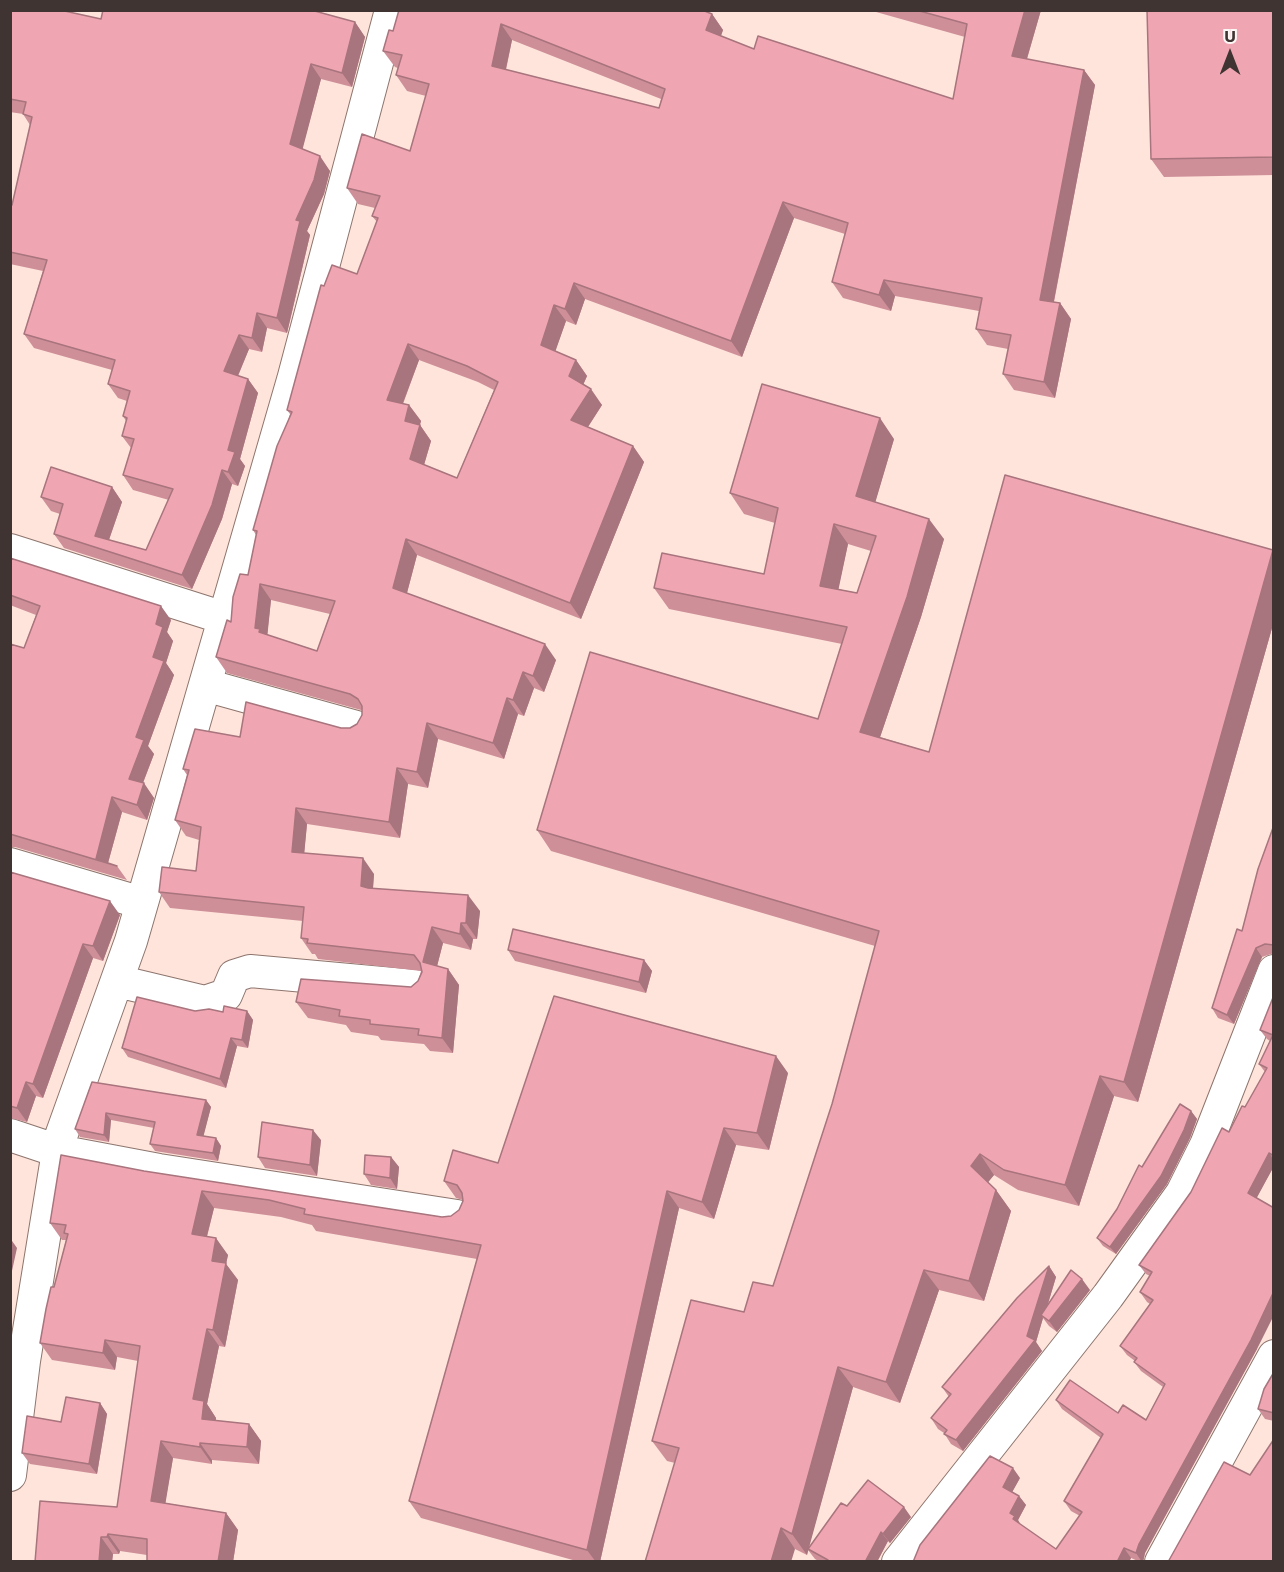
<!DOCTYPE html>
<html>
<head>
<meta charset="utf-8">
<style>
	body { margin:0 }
	#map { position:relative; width:1284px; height:1572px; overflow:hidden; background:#ffe4db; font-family:Commissioner,sans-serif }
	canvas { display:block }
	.frame { position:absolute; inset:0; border:12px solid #3f3431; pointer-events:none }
	.north { position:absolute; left:1200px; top:24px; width:60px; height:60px; -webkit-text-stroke:4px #fcf6f5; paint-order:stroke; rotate:0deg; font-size:16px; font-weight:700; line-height:24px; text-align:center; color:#3f3431 }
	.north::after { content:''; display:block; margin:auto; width:21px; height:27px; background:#3f3431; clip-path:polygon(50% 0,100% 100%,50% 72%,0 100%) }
</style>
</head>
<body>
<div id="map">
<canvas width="1284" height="1572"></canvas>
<div class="frame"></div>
<div class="north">U</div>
</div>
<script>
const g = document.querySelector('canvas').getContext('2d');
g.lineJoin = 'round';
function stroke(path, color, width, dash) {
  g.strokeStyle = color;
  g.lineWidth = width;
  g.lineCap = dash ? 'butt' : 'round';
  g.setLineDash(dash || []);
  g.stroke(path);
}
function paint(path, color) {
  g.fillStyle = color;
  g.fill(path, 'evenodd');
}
const minor = new Path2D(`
	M10,550l214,68
	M205,685l151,42
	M10,864l132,39
	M117,981l88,21 21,-7 8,-19 16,-5 165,15
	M10,1135l48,16 101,19 298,46
	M10,1475l14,-114 36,-222 71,-198 162,-561 98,-370
	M898,1562l210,-266 74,-103 24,-48 68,-174
	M1161,1562l113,-206`);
const wall = new Path2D(`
	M10,10l91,9 254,3 10,15 -13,50 -31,-8 -19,70 28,22 -6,23 -17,37 3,4 -23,98 -20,-5 -5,24 -13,-3 -11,27 10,3 10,14 -18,66 5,7 -7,20 -6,-2 -10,35 -30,70 -128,-41 -10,-14 6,-20 -9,-3 -10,-14 71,-10 10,15 -13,38 37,10 23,-50 -36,-10 -10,-15 8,-27 -9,-12 4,-15 -3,-5 4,-15 -9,-3 -10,-14 4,-14 -78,-22 -10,-14 19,-63 -33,-7v-59h2l18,-80 -7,-11 -13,-2z
	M399,10l313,4 11,16 -2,6 33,13 199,50 12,-62 -96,-27h172l-14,49 57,11 11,15 -41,217 6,1 11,16 -16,79 -41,-8 -11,-16 5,-25 -21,-4 -11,-16 3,-18 -84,-15 -4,15 -48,-13 -11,-16 13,-48 -51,-16 -52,139 -157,-58 -9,26 -10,-4 -11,30 21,9 11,16 -4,9 19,20 -14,22 45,19 11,16 -63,157 -164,-64 -10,38 149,67 -12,32 -10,-4 -10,28 -6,-2 -14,45 -66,-20 -10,49 -20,-4 -8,54 -93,-14 -3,29 70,21 -1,14 107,23 -3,28h-4l-2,11 -28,-7 -6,23 11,3 11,16 -6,68 -23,-2 -6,-7 -43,-4 -3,-4 -27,-4 -5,-7 -38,-7 -12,-16 115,-15 7,-6 3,-10 -103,-12 -3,-5h-3l-11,-16 2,-17 -133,-13 -11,-16 37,-21 3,-31 -13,-4 -11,-16 12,-45 -4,-6 57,-32 110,-9 7,-4 5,-9v-5h-1l-134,-37 -11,-16 15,-35 17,-47 8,-40 -3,-5 37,-116 -3,-4 37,-124 33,-12 20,-52 -5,-6 3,-8 -17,-4 -11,-16 63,-37 16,-55 -19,-5 -11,-16 2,-7 -3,-1 -12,-16 10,-20zM512,40l149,59 -2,9 -153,-38zM419,360l59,22 16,8 -37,88 -33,-13 7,-24 -11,-16 1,-4 -12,-16 -6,-1zM271,600l59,14 -13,37 -50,-16z
	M1274,10v165l-110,2 -13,-18z
	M894,439l-19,63 69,37 -23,78 -41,120 49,15 345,-202v71l-136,481 -24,-6 -35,110 -61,-16 -24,-15 -6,7 8,8 15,21 -27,90 -45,-11 -39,113 -47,-16 -45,162 39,-43 64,11 -21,26 -2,-2 -11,21h-57l-5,-3 -7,-9 -1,5 -12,-6 -120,-86 -8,-2 -15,-20 92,-129 29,-26 59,-182 43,-158 -324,-95 -14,-21 281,-111 24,-75 -173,-35 -15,-21 110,-14 11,-51 -31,-9 -14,-21zM848,544l23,7 -14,42 -19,-4z
	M10,558l161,62 -4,12 6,9 -7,22 8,12 -26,71 6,8 -11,29 11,15 -7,22 -25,-8 -14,51 9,3 10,14 -112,-33h-5v-203l14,4 12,-33 -26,-10z
	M1274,825v128l-12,4 -28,67 -16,-6 -6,-10 30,-77z
	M10,872l110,43 -17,46 -10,-3 -50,140 -7,-2 -9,26 -17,-4z
	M508,950l136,10 8,11 -6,22 -131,-32z
	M1274,995v171l-18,32 1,151 -112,204 -2,9h-3l-9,-4 -2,4h-216l107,-84 -8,14 7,4 7,9 -8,15 3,5 35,24 24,-33 -9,-5 -7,-10 37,-63 -39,-29 -6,-9 90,20 17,-33 -22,-16 -7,-9 1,-1 -8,-6 -7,-9 30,-42 -3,-2 -7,-10 10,-16 -4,-2 -7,-9 52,-73 54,-85 20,-35 -6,-8 11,-23 -3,-2 -7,-9z
	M195,1011l28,1 24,-1 6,9 -5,28 -11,-2 -11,42 -98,-31 -6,-9z
	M788,1073l-19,77 -33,-5 -22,74 -35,-11 -79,354h-20l-159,-44 -12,-17 68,-242 -161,-28 -4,-6 -31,-8 -67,-9 -7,29 21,18 -2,9 12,16 -13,67 -6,-1 -12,58 9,14v3l33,3 12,17 -2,23 -47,-4v4l-39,-6 -8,45 61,10 12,17 -5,32h-86v-7l-27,-4 -1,3h-6l-1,8h-77l82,-55 21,-146 -21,-4 -2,13 -63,-10 -12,-17 26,-103h-4l-12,-17 94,-52 298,46 9,-1 8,-6 4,-10 -7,-2 -12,-17 54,-18z
	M92,1082l114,18 5,7 -8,29 13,2 5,8 -3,15 -63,-10 -5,-7 4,-16 -43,-8 -2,22 -29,-5 -5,-8z
	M1191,1111l6,8 -7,19 -23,46 -51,70 -13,-8 -6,-8 20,-29z
	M321,1140l-4,36 -52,-8 -7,-11z
	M391,1157l8,10 -2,22 -26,-4 -7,-11z
	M1049,1266l7,11 -9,30 43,-17 -33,42 -8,-6 -6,-8 -7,24 6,9 -79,100 -12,-7 -7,-11 -6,-4 -7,-11 18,-21 -7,-10z
	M1274,1372v49l-9,-2 -7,-10z
	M100,1403l7,11 -10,60 -67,-10 -8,-11 39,-31z`);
const shadedWall = new Path2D(`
	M1025,10h16l-18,62 -11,-16z
	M712,14l11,16 -6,16 -11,-16z
	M355,22l10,15 -13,50 -10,-14z
	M501,24l11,16 -9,42 -11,-16z
	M311,64l10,15 -21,80 -10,-15z
	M1084,70l11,15 -44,231 -11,-16z
	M320,156l10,15 -6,23 -17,37 3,4 -23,98 -10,-15 19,-98z
	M783,202l11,16 -52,139 -11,-16z
	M884,280l11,16 -4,15 -12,-16z
	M574,283l11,16 -9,26 -11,-16z
	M1060,303l11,16 -16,79 -11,-16z
	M554,305l12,16 -14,40 -11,-16z
	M257,313l10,15 -5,24 -10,-14z
	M239,335l10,14 -15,36 -10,-14z
	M408,344l11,16 -21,56 -11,-16z
	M576,360l11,16 -7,16 -11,-16z
	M248,379l10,14 -18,66 5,7 -7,20 -10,-14v-22z
	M591,389l11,16 -20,31 -11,-16z
	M409,405l12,16 -3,9 2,-5 11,16 -10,34 -11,-16 -5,-38z
	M880,418l14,21 -23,78 -15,-21z
	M633,446l11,16 -63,157 -11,-16z
	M222,470l10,14 -10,35 -30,70 -10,-14z
	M112,487l10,15 -17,49 -10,-15z
	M929,519l15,20 -23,78 -46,135 -15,-20z
	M834,524l14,20 -13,62 -15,-20z
	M406,539l11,16 -13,49 -11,-16z
	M1273,550l1,71 -136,481 -14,-20z
	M260,584l11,16 -4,39 4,6 -16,-17z
	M161,606l10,14 -4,12 6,9 -7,22 8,12 -26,71 6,8 -15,39 -10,-14 7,-42 17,-80 3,-33z
	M545,644l11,16 -12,32 -11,-16z
	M523,672l11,16 -10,28 -11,-16z
	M507,698l11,16 -14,45 -11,-16z
	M427,723l11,16 -10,49 -11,-16z
	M397,768l11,16 -8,54 -11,-16z
	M144,783l10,15 -7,22 -10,-15z
	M112,797l10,15 -14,51 -12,-4z
	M296,808l11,16 -4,43 -11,-15z
	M363,858l11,16 -2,28 -11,-16z
	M468,895l12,16 -3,28 -11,-16z
	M110,901l10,14 -17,46 -10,-15z
	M461,923l12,16 -2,11 -11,-16z
	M432,927l11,16 -9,35 -11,-16z
	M83,944l10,14 -50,140 -10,-14z
	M1256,948l6,9 -28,67 -7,-9z
	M644,960l8,11 -6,22 -7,-11z
	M448,969l11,16 -6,68 -11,-15z
	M247,1011l6,9 -5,28 -6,-8z
	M231,1038l6,8 -11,42 -6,-9z
	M776,1056l12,17 -19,77 -12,-17z
	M1100,1076l14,20 -35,110 -14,-21z
	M26,1082l10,14 -9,26 -10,-14z
	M206,1100l5,7 -9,35 -5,-7z
	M1191,1111l6,8 -7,19 -23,46 -51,70 -6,-7z
	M106,1113l5,7 -2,22 -5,-7z
	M724,1128l12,17 -22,74 -12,-17z
	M313,1130l8,10 -4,36 -7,-11z
	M216,1138l5,8 -3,15 -5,-8z
	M1269,1153l5,7v6l-20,37 -6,-10z
	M980,1154l14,21 -9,11 -14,-20z
	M391,1157l8,10 -2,22 -7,-11z
	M996,1190l15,21 -27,90 -15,-20z
	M202,1191l12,17 -11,43 -11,-17z
	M667,1191l12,17 -79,354h-4l-9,-12z
	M10,1238l7,10 -7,32z
	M216,1238l12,17 -2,9 12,16 -13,67 -12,-17 -1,-69z
	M1049,1266l7,11 -12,40 -3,-2 2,3 -7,24 6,9 -79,100 -7,-11 71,-104z
	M924,1270l15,20 -39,113 -14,-21z
	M1082,1279l8,11 -33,42 -8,-11z
	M1274,1291v24l-17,34 -112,204 -2,9h-1l-6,-9 3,-9z
	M207,1329l12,17 -12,58 9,14 -2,18 -12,-17 -9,-20z
	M105,1340l12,17 -2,13 -12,-17z
	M838,1367l15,20 -46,168 -15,-21z
	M100,1403l7,11 -10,60 -8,-10z
	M249,1424l12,17 -2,23 -12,-17z
	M161,1441l12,17 -10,60 -12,-17z
	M200,1443l12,17v4l-12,-17z
	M1013,1468l7,10 -10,18 -7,-9z
	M1019,1496l7,9 -8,15 3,6 -1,3 -10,-16z
	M904,1507l7,10 -21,26 -7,-9z
	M226,1513l12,17 -5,32h-15z
	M781,1528l14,21 -4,13h-20z
	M881,1532l7,9 -11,21h-12z
	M108,1534l12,17 -1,3 -12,-17z
	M101,1537l12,17 -1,8h-13z
	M1124,1548l7,10 -2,4h-12z`);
const building = new Path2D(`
	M10,10h50l41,9 2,-9h208l44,12 -13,51 -31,-9 -21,80 30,12 -6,24 -18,40 4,1 -23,97 -20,-5 -5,25 -13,-3 -15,36 24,8 -20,71 7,2 -7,20 -6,-2 -10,35 -30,70 -128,-41 9,-30 -22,-7 10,-30 61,20 -17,49 51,14 27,-61 -50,-14 11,-36 -12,-3 5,-18 -4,-2 7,-25 -22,-7 7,-24 -91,-26 23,-74 -37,-8v-47h2l20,-88 -9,-3 3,-12 -16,-3z
	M399,10h303l10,4 -6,16 48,19 4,-13 195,63 14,-75 -51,-14h109l-13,46 72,14 -44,230 20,3 -16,79 -41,-8 8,-39 -35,-6 6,-31 -98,-18 -5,15 -47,-13 16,-59 -65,-21 -52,139 -157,-58 -9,26 -11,-4 -13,40 35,15 -7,16 22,13 -20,31 62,26 -63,157 -164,-64 -13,49 152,56 -12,32 -10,-4 -10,28 -6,-2 -14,45 -66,-20 -10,49 -20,-4 -8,54 -93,-14 -4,44 71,6 -2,28 7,2 100,7 -2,28h-5l-1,11 -28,-7 -9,35 25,7 -6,69 -24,-3 1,-6 -49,-5v-4l-31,-4 1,-6 -44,-8 5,-23 110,8 7,-6 4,-9 -2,-9 -6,-8 -107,-12 1,-4 -7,-1 3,-31 -145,-15 3,-25 34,4 5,-44 -26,-7 14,-50 -6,-1 12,-40 45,8 6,-35 95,26h9l7,-4 5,-9v-9l-4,-7 -8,-5 -134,-37 11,-37 4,2 2,-25 7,-23 8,1 9,-44 -4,-1 24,-84 15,-34 -5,-2 34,-125 3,1 8,-21 25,9 21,-56 -6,-2 8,-20 -33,-8 15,-54 48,17 19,-67 -33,-9 6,-20 -19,-4 6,-21 4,1zM501,24l164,65 -6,19 -167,-42zM408,344l59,22 31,16 -41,96 -47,-19 10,-34 -15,-4 4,-16 -22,-5zM260,584l75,17 -18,50 -58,-19 1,-3 -5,-1z
	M1147,10h127v147l-123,2z
	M762,384l118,34 -24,78 73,23 -22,78 -47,135 69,20 76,-277 268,75 -149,532 -24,-6 -35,109 -61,-15 -24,-16 -9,12 25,24 -27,91 -45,-11 -38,112 -48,-15 -46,167 -11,-6 -10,34h-126l34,-114 -27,-7 39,-141 53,12 9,-30 20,4 59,-182 47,-173 -342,-101 53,-178 228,67 29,-92 -193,-39 8,-35 102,21 14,-66 -48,-15zM834,524l42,12 -19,57 -37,-7z
	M10,558l151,48 -5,18 7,3 -10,30 11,4 -28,76 8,3 -15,39 15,4 -7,22 -25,-8 -16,62 21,7 -107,-32v-190l14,4 16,-42 -30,-11z
	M1274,825v120l-9,-1 -9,4 -29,67 -15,-7 25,-79 5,2 16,-62z
	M10,872l100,29 -17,45 -10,-2 -50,140 -7,-2 -9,26 -7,-2z
	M513,929l131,31 -5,22 -131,-32z
	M1274,995v161l-5,-3 -21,40 26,15v83l-23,49 -112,204 -3,9 -12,-5 -7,14h-204l7,-17 70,-89 23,12 -10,19 16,9 -9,17 5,3 -2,3 43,30 26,-37 -18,-11 39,-67 -47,-34 14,-20 48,33 5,-8 23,15 19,-36 -31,-22 3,-4 -17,-12 33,-46 -13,-8 12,-20 -13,-7 52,-73 31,-64 7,4 13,-26 3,1 22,-39 -8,-4 14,-29 -13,-5z
	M554,996l222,60 -19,77 -33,-5 -22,74 -35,-11 -80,359 -178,-49 72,-256 -177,-31 1,-5 -36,-9 -67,-9 -10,43 24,4 -4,23 14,2 -13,67 -6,-1 -14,70 11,2 -2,18 47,5 -2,23 -47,-4v4l-39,-6 -10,60 75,12 -8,49h-71v-23l-39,-5 -1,3h-6l-2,25h-64l5,-61 77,6 23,-161 -35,-6 -2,13 -63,-10 6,-34 5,-22h3l14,-53 -4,-1 2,-8 -16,-2 11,-68 83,16 298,46 9,-1 8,-6 4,-9 -1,-8 -5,-8 -13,-4 9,-31 45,13z
	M137,997l58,14 14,-2 14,3 1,-6 23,5 -5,29 -11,-2 -11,41 -98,-31z
	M92,1082l114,18 -9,35 19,3 -3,15 -63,-9 5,-22 -49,-9 -2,22 -29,-6z
	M1180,1104l11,7 -7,19 -23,46 -51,71 -13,-9 20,-29 22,-44 3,2z
	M262,1122l51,8 -3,35 -52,-8z
	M365,1155l26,2 -1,21 -26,-4z
	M1049,1266l-22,70 8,4 -79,100 -12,-6 3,-4 -16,-12 20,-24 -9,-7 75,-89z
	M1071,1270l11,9 -33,42 -8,-6z
	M1274,1372v41l-16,-4 6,-20z
	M66,1397l34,6 -11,61 -67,-11 5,-37 34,6z
	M1274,1439v123h-106l56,-100 26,13z
	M868,1480l36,27 -21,27 -2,-2 -16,30h-38l1,-2 -20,-11 33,-46 6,3z`);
stroke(minor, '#8d756d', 34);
stroke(minor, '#fff', 32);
paint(wall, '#ce8f99');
paint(shadedWall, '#a8747d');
paint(building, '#f0a6b2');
stroke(building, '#a8747d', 1.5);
</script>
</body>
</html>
